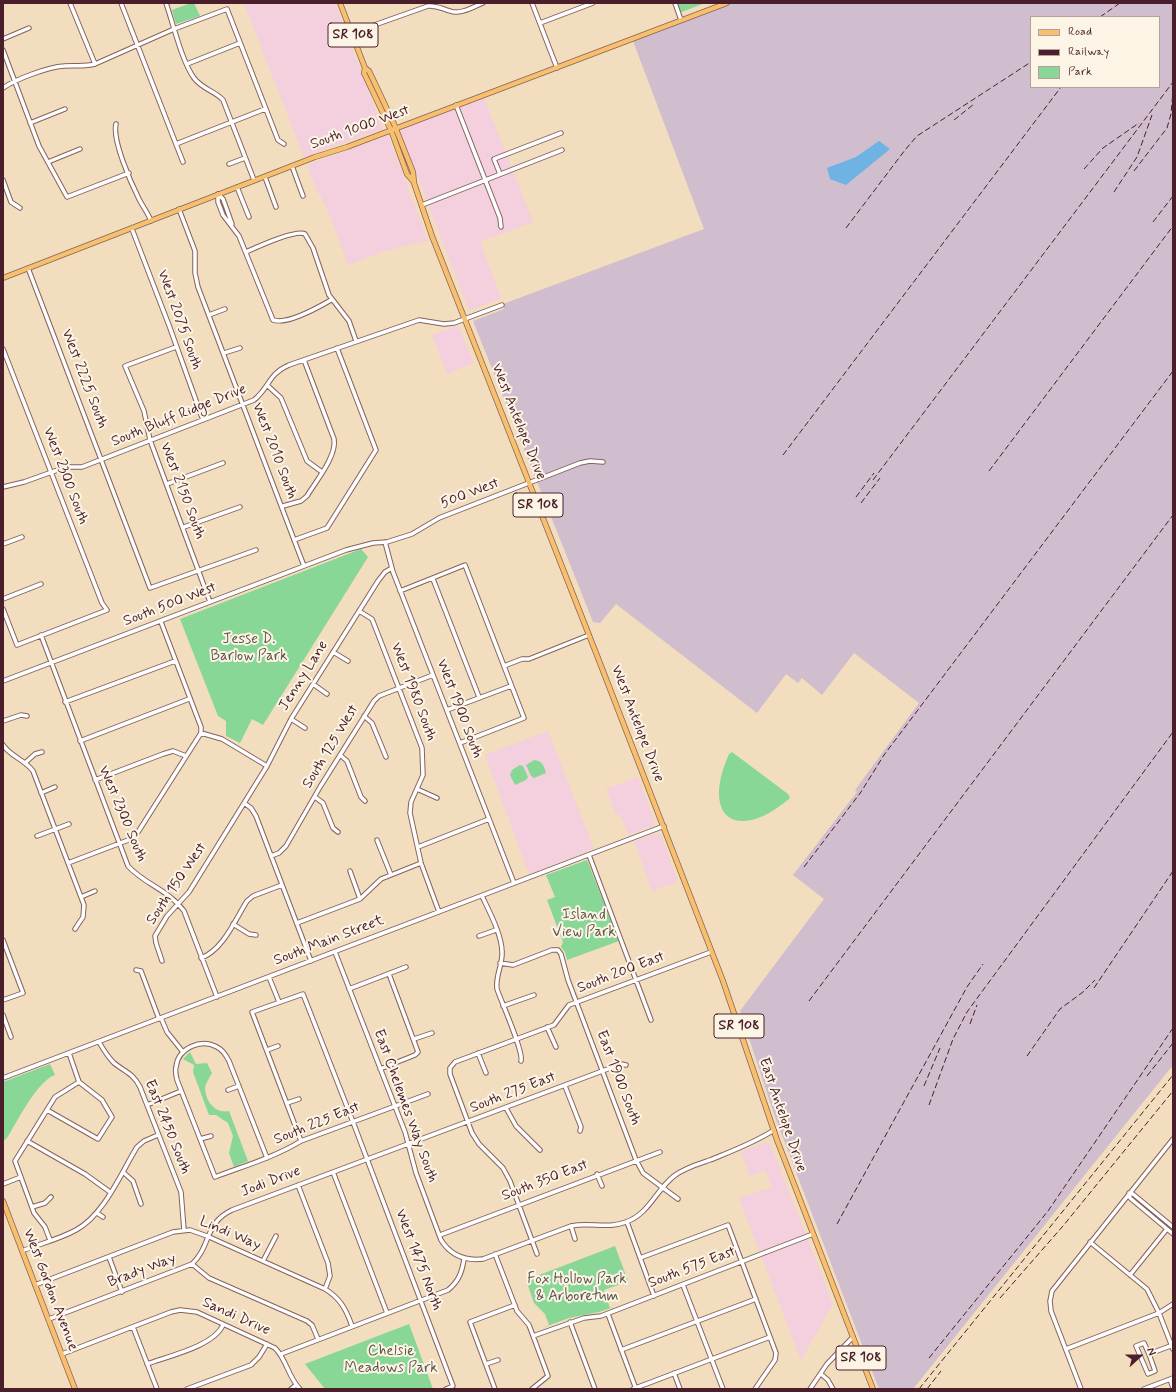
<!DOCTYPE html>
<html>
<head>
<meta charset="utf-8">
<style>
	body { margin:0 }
	#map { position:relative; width:1176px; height:1392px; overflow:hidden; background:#f2ddbe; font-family:Mynerve,sans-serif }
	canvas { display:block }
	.frame { position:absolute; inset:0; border:4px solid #4a1f2b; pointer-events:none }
	.legend { position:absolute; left:1030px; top:16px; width:130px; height:72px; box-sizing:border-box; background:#fcf5e5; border:1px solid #b59f9b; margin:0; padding:5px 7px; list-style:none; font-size:12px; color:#4a1f2b }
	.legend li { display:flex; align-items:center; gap:8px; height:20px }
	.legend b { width:20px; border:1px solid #b59f9b }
	.north { position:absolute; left:1120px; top:1336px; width:40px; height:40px; -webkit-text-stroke:3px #fcf5e5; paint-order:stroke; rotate:69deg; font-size:11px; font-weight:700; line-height:16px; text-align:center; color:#4a1f2b }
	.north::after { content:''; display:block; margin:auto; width:14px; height:18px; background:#4a1f2b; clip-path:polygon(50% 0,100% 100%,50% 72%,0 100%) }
</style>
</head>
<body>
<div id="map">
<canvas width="1176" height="1392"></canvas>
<div class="frame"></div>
<ul class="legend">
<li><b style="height:5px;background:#f8bf6c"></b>Road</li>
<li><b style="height:5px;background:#4a1f2b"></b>Railway</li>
<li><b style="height:11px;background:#88d797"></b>Park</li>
</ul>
<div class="north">N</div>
</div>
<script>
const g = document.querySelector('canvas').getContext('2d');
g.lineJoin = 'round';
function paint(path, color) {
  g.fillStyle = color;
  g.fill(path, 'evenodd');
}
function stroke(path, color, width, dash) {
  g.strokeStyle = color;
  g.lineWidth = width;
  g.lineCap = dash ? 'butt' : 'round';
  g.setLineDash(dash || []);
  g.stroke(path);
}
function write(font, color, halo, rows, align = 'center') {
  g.font = font + ' Mynerve,sans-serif';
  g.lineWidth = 4;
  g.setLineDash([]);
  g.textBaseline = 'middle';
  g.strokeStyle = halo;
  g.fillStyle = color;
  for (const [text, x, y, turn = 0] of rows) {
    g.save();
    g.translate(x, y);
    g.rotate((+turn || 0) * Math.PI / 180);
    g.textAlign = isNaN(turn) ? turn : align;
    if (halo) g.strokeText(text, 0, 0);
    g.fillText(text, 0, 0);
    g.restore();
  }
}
const built = new Path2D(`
	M244,3h91l48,126 -79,28z
	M484,98l49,124 -53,20 21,56 -32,13 -69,-181z
	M388,135l40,106 -10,3 -5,-1 -24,8h-5l-36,14 -17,-47 -11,-24h-2l-11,-29z
	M458,325l16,38 -27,11 -15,-39z
	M548,731l46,118 -65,25 -44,-119z
	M638,777l17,46 -3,3 -24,9 -8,-21 -4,1 -10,-26z
	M655,834l6,1 17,47 -26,9 -18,-50z
	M766,1142l4,1 63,161 -32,56 -62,-162 33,-11 -7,-17 -15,6 -9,-24z`);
const industrial = new Path2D(`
	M730,3h443v1062l-260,324h-34l-104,-272 -35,-106 84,-112 -31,-24 64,-83 -2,-2 64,-87 -65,-50 -32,42 -20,-17 -4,5 -12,-9 -29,39 -141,-109 -16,19 -7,-1 -120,-301 31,-12 -1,-5 201,-75 -71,-188zM1031,17h128v70h-128z`);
const green = new Path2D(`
	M191,3h3l6,13 -24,8 -4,-14z
	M675,3h30l-26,10z
	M361,549l7,8 -105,168 -11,-6 -12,24 -14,-7v-15l-8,-5 -38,-97z
	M732,752l56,42 2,4c-52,45 -90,21 -61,-44z
	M534,760c8,1 10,5 12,13l-12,5 -3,-2 -5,-11z
	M520,765l3,1 5,11 -2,3 -11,5 -5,-10 2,-5z
	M587,860l32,81 -52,19 -2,-8 -4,-5 2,-5 -16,-42 8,-3 -9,-22z
	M190,1052l6,12 11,-1 5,10c-2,4 -6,10 -7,14 0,14 10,27 24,24l19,50 -14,6 -5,-14 4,-17 -5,-13 -12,-8h-7l-16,-43 1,-7 -11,-6z
	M50,1064l5,11c-18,6 -38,47 -48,63l-4,3v-59z
	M615,1246l13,35 -24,9 6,18 4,-1 -15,5 -30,6 -27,10 7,-3 -4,-11 -11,-11 -8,-23z
	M409,1324l24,65h-108l-20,-25z`);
const water = new Path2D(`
	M879,141l11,8 -44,36 -16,-6 -3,-11 29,-11z`);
const minor = new Path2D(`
	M70,3l25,61
	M121,3l62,159
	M166,3c7,20 16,59 28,75 8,11 21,13 29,22l31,80
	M532,3l25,65
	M675,3l6,17
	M540,23l53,-20
	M352,33l76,-27c9,-1 14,3 22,5 10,4 23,-4 33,-8
	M3,39l26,-11
	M3,50l36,96 28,51 62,-24
	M187,64l53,-21
	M3,88c13,-9 45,-21 61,-22 11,-1 20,1 31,-2l79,-35 53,-20 51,131 6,4
	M456,105l44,113 1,9
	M30,123l35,-14
	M116,124c-4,16 15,59 23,75 4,8 9,14 12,22
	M176,144l89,-35
	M48,162l32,-13
	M229,164l16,-6
	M292,166l11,30
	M500,174l-6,-15 67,-26
	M265,177l11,30
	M3,180l8,22 9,6
	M237,187l12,30
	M218,194v8l5,13 16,21 34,84c14,5 46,-13 58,-20
	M218,194l5,5 9,25
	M422,205l140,-55
	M179,209l16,42v22l3,14 106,279
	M132,229l38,99 33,92
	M246,252c11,-5 50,-23 59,-18l8,14 16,47 20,26 7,20
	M28,268l122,320 106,-38
	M209,315l16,-6
	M176,347l-51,19 19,45 6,29 60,162
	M3,349l99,254 5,7 -90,35 -14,-36
	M224,353l16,-5
	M267,385l14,13 26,63 15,11
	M167,484l56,-21
	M3,487l21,-5 42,-15h16l172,-67c16,-13 14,-26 35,-35l130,-45 25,4 10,-1 48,-18
	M283,506l18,-5 6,-5c9,-15 30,-40 27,-57l-30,-79
	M184,527l56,-20
	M294,540l33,-12 49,-78 -39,-102
	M385,542l8,30 121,311
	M3,544l19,-7
	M433,579l46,118
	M400,591l65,-26 59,153 -64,25
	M3,599l38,-15
	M359,611l13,8 2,5 48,124 1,27 -12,27 -1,11 11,50 18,49
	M161,622l40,105v6
	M41,635l87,231c16,18 41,24 56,45l33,86
	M333,652l15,9
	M504,666l18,-7h7l60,-24
	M3,681l343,-131 27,-7 14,-1 25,-8 27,-16 141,-55 10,-2 13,1
	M313,684l14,10
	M65,702l110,-41
	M447,710l64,-24
	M364,716l8,7 14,34
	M291,719l14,9
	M3,721l18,-6 6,1
	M201,733l21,6 45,27
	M80,741l109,-42
	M3,745c7,11 22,15 30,26l51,134 -1,12 -8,12
	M340,755l7,6 14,36 4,4
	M26,762l9,-8 7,-2
	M95,780l68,-26 10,-3 13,5
	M417,789l20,9
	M41,793l14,-6
	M315,797l8,6 10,25 5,4
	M244,803l7,5 5,8 55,145
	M37,836l32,-12
	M377,840l14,35
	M418,847l71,-28
	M589,855l62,165
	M271,856l8,-3 7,-7 34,-59 54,-86 5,-5 54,-21
	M68,863l63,-24 7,-7 63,-99
	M350,871l10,28
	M482,896c7,15 20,39 20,56 1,12 -7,24 -5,37 4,12 27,63 24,72
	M81,897l14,-6
	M297,923l63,-24 21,-20 40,-16
	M233,924l16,10 7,1
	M479,936l17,-6
	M3,940l20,53 -20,7
	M335,952l70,180 11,41 25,67c10,16 24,21 42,19l88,-33c19,-4 37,3 55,-4 23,-8 30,-32 48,-46 10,-8 24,-12 36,-16 22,-9 44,-17 64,-30
	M201,958c22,-8 34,-38 46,-57l6,-5 29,-11
	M162,961l-6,-18 -1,-7 12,-20 22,-24 78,-126 24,-47 87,-138 7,-9 7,-4
	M500,963l13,2 39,-15h6l3,4 7,26 68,180 7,13 35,26
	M136,970l5,1 18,48
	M269,977l10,25
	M349,989l57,-22
	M503,1006l31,-11
	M3,1015l8,22
	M161,1018l6,14 16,20
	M547,1027l9,20
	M414,1039l18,-6
	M99,1042c4,7 9,15 15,21 11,9 19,10 26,24l41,105 3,38
	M267,1050l11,-4
	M478,1053l8,20
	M380,1069l35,-14 3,-3 -29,-78
	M3,1078l661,-252
	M565,1086l16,41 -1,4
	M228,1090l11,-4
	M287,1103l12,-4
	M147,1105l34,-14
	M506,1108l10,18 24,24
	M47,1110l51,29 14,-22 -10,-17 -23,-18 -10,-29
	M200,1139l11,-3
	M27,1141l58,33 25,18
	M301,1141l-49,-129 51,-18 50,128 100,264 -7,3
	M267,1158l-38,-97c-3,-6 -6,-11 -12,-14 -16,-9 -39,1 -41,20 -1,4 0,9 1,13l38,97c29,-11 60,-20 86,-36l127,-47
	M123,1172l10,9 8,23
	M333,1172l54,141
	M597,1174l5,12
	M3,1184l18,-7
	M298,1185l30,78 2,13 -5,13
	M1129,1193l1,5 43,36
	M1129,1193l4,1 40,33
	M32,1207l13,-4 6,-6
	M97,1213l6,4
	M627,1222l27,74
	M571,1226l4,13
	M440,1235l220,-83
	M50,1240l-5,-13 -11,-14 -19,-52 40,-64 24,-15
	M1090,1242l57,47 12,24 14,36
	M22,1251c17,-7 38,-12 54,-21 28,-15 45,-57 61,-83l7,-6 14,-6
	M495,1254l22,57 12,14 19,51 -16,13
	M537,1254l-27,-73 -7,-13 -24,-24 -7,-11 -22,-59v-6l5,-6 99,-37 15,-20 142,-53
	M109,1257l13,35
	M640,1258l88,-33 48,128 -1,7 -20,29
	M263,1261l13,-25
	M192,1264l17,14 98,43 5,4 6,14
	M1130,1275l37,-46
	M35,1285l138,-53 17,-2 17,6 118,53c15,9 21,20 27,37
	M683,1285l40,104
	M608,1314l28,75
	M49,1319l143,-55c19,-17 12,-41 40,-54l389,-146 5,1
	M570,1322l25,67
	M133,1327l24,62
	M533,1336l51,-18 17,-2 212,-82
	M1066,1349l93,-36 14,-9
	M621,1350l135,-51
	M62,1354l109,-42 9,-2 17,2 78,36c12,12 13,29 25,41
	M281,1354l167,-64c11,-9 14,-18 16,-31
	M1149,1354l-5,-11 -8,3 12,28 7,-3 -6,-17 24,-9
	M147,1364c22,-8 67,-18 76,-39
	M486,1364l12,-4
	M674,1373l6,16
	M821,1374l7,6 5,9
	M1170,1379l3,9
	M187,1389l64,-24 8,-8 8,-13
	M291,1389l5,-4
	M495,1389l-25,-67 45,-17
	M633,1389l137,-52
	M810,1389l17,-25 26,-27
	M1081,1389l-30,-78 -1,-10 2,-10 121,-152
	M1144,1389l29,-11`);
const major = new Path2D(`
	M340,3l25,65 -1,5 27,57 16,44 6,7
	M365,68l4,3 25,53 19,48 1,11 18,53 166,422 125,323 54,159 96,249
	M3,278l312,-121 32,-10 380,-144
	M3,1201l72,188`);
const rail = new Path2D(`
	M1100,17l20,-14
	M954,120l20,-16
	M1084,169l19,-21 36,-25
	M1134,171l33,-43 4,-14 2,-23
	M1114,192l23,-35 15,-42
	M1153,222l20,-26
	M846,228l59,-78 12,-14 114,-74
	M783,455l278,-368
	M989,471l184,-245
	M873,480l300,-398
	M856,497l18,-24
	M861,503l19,-25
	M804,867l57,-75 23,-37 289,-384
	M1094,988l79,-117
	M809,1001l364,-486
	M970,1024l7,-19
	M1027,1056l33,-47 23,-17 12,-12
	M1147,1076l26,-33
	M924,1086l16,-38
	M929,1105l24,-66 14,-27 206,-280
	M837,1224l130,-237 16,-23
	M1000,1298l63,-72 110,-135
	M929,1358l119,-147 125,-183
	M919,1389l254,-314
	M927,1389l14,-18`);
const shields = [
	[353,35,50],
	[538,505,50],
	[739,1026,50],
	[861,1358,50]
];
const shieldNames = [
	["SR 108",353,35],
	["SR 108",538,505],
	["SR 108",739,1026],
	["SR 108",861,1358]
];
const streetNames = [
	["South 1000 West",360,128,-20],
	["West 2075 South",179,320,70],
	["West 2225 South",84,379,69],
	["South Bluff Ridge Drive",179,416,-22],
	["West Antelope Drive",518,422,68],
	["West 2010 South",274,451,69],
	["West 2300 South",65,476,69],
	["West 2150 South",182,491,69],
	["500 West",470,494,-21],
	["South 500 West",170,605,-21],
	["Jenny Lane",304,676,-58],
	["West 1980 South",413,692,69],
	["West 1900 South",459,709,69],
	["West Antelope Drive",637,724,69],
	["South 125 West",331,747,-59],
	["West 2300 South",122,814,67],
	["South 150 West",177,884,-56],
	["South Main Street",329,941,-21],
	["South 200 East",621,973,-21],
	["East 1900 South",618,1078,69],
	["South 275 East",513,1093,-21],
	["East Chelemes Way South",405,1106,70],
	["East Antelope Drive",782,1115,71],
	["South 225 East",317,1124,-22],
	["East 2450 South",167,1127,68],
	["South 350 East",545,1181,-21],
	["Jodi Drive",271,1182,-21],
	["Lindi Way",230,1234,23],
	["West 1475 North",418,1260,69],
	["South 575 East",692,1268,-21],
	["Brady Way",142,1271,-21],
	["West Gordon Avenue",50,1290,69],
	["Sandi Drive",236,1317,24]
];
const parkNames = [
	["Jesse D.",249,640],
	["Barlow Park",249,657],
	["Island",584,916],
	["View Park",584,933],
	["Fox Hollow Park",577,1280],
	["& Arboretum",577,1297],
	["Chelsie",391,1352],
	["Meadows Park",391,1369]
];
paint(built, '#f4cfde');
paint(industrial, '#d0bdce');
paint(green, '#88d797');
paint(water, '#6fb2e4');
stroke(minor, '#85625e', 5.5);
stroke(major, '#85625e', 6);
stroke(minor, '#fff', 3.5);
stroke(major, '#f8bf6c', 4.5);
stroke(rail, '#4a1f2b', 1, [6, 3]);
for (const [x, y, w] of shields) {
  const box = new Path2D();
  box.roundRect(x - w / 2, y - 12, w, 24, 3);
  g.fillStyle = '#fcf5e5';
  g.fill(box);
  stroke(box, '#4a1f2b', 1);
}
write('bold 14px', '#4a1f2b', null, shieldNames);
write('15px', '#4a1f2b', '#fcf5e5', streetNames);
write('15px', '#5d564b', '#fcf5e5', parkNames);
</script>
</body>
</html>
